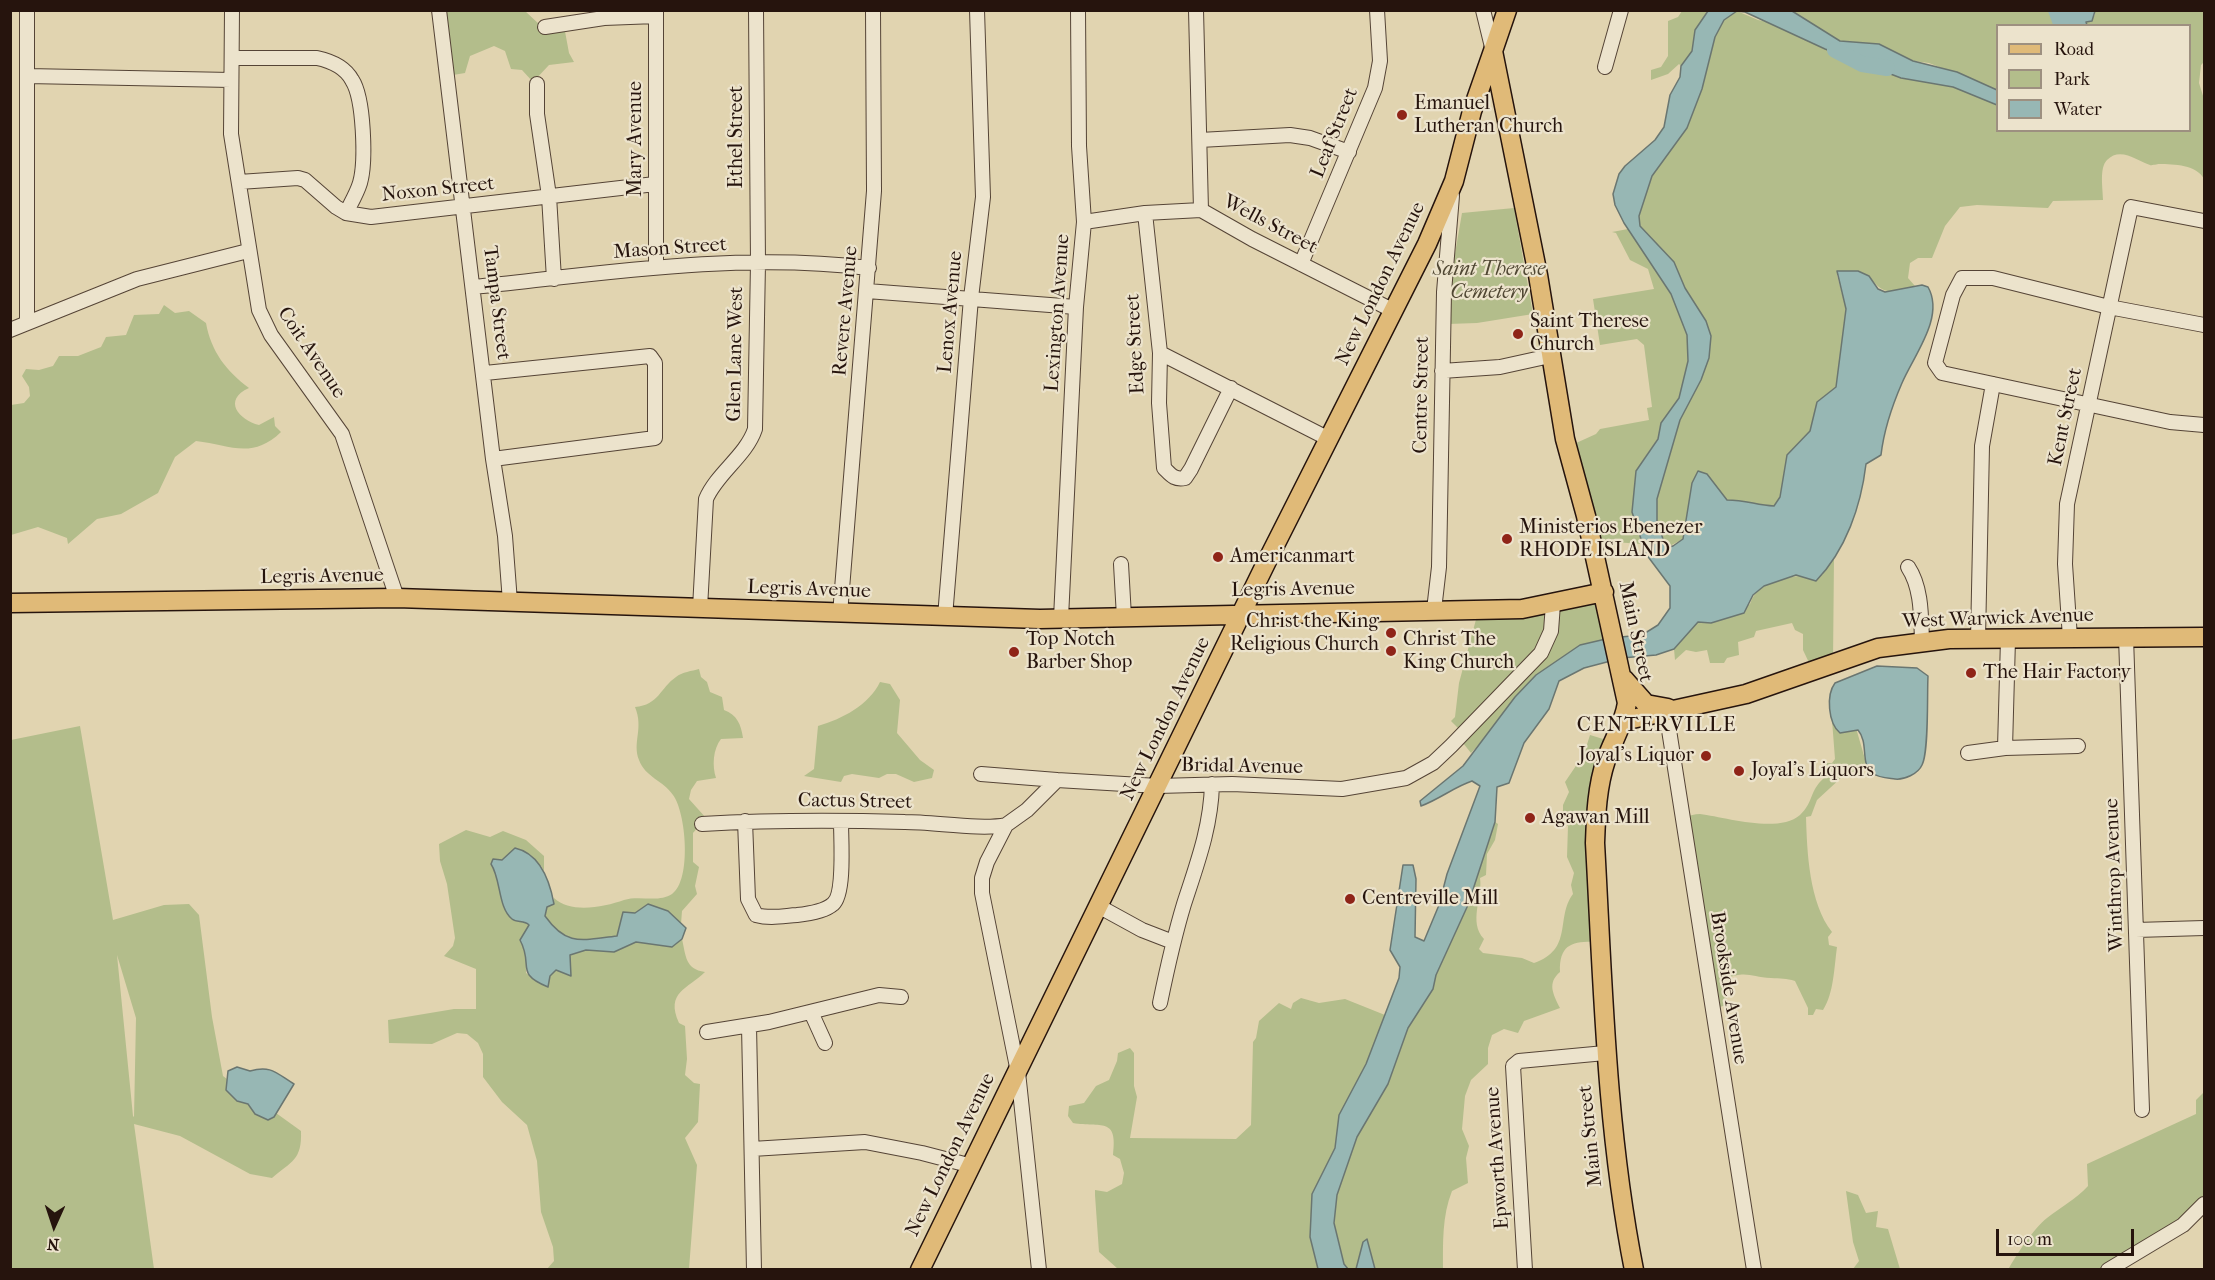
<!DOCTYPE html>
<html>
<head>
<meta charset="utf-8">
<style>
	body { margin:0 }
	#map { position:relative; width:2215px; height:1280px; overflow:hidden; background:#e1d4b0; font-family:"IM FELL French Canon",serif }
	canvas { display:block }
	.frame { position:absolute; inset:0; border:12px solid #26140d; pointer-events:none }
	.legend { position:absolute; left:1996px; top:24px; width:195px; height:108px; box-sizing:border-box; background:#ece3cc; border:2px solid #9d9080; margin:0; padding:8px 10px; list-style:none; font-size:18px; color:#26140d }
	.legend li { display:flex; align-items:center; gap:12px; height:30px }
	.legend b { width:30px; border:2px solid #9d9080 }
	.north { position:absolute; left:24px; top:1196px; width:60px; height:60px; -webkit-text-stroke:4px #ece3cc; paint-order:stroke; rotate:183deg; font-size:16px; font-weight:700; line-height:24px; text-align:center; color:#26140d }
	.north::after { content:''; display:block; margin:auto; width:21px; height:27px; background:#26140d; clip-path:polygon(50% 0,100% 100%,50% 72%,0 100%) }
	.scale { position:absolute; left:1996px; top:1229px; width:138px; height:27px; box-sizing:border-box; border:3px solid #26140d; border-top:0; padding-left:8px; font-size:18px; line-height:21px; white-space:nowrap; color:#26140d; -webkit-text-stroke:4px #ece3cc; paint-order:stroke }
</style>
</head>
<body>
<div id="map">
<canvas width="2215" height="1280"></canvas>
<div class="frame"></div>
<ul class="legend">
<li><b style="height:8px;background:#e0ba78"></b>Road</li>
<li><b style="height:16px;background:#b3bd8b"></b>Park</li>
<li><b style="height:16px;background:#97b7b4"></b>Water</li>
</ul>
<div class="north">N</div>
<div class="scale">100 m</div>
</div>
<script>
const g = document.querySelector('canvas').getContext('2d');
g.lineJoin = 'round';
function paint(path, color) {
  g.fillStyle = color;
  g.fill(path, 'evenodd');
}
function stroke(path, color, width, dash) {
  g.strokeStyle = color;
  g.lineWidth = width;
  g.lineCap = dash ? 'butt' : 'round';
  g.setLineDash(dash || []);
  g.stroke(path);
}
function write(font, color, halo, rows, align = 'center') {
  g.font = font + ' "IM FELL French Canon",serif';
  g.lineWidth = 4.5;
  g.setLineDash([]);
  g.textBaseline = 'middle';
  g.strokeStyle = halo;
  g.fillStyle = color;
  for (const [text, x, y, turn = 0] of rows) {
    g.save();
    g.translate(x, y);
    g.rotate((+turn || 0) * Math.PI / 180);
    g.textAlign = isNaN(turn) ? turn : align;
    if (halo) g.strokeText(text, 0, 0);
    g.fillText(text, 0, 0);
    g.restore();
  }
}
const green = new Path2D(`
	M438,11h87l15,14 24,1 5,27 5,9 -25,3 -16,17 -11,-12 -11,-1 -6,-18 -11,-5 -24,10 -5,17 -18,3z
	M1682,11h26l-13,19 -3,22 -11,14 -2,-2 -11,10 -17,6v-10l10,-3 7,-11v-35l10,-4z
	M1737,11l21,9 14,3 53,26 76,29 52,9 44,18 1,25h192v-104h-103l-1,-4 9,-7v-4h109v51l-3,3 -2,18 5,16v80c-7,-14 -30,-15 -45,-15 -2,0 -9,2 -9,1 -12,-4 -30,-19 -43,-5 -8,8 -4,29 -4,40l-50,1 -5,7 -71,-3 -17,2 -15,19 -13,32h-14l-8,5 -2,15 7,8c-23,5 -30,12 -46,-10l-32,-1 9,34 -10,78 -19,15 -7,29 -23,24 -7,42 -6,9c-17,-1 -29,-6 -47,-6l-9,-9 -26,-8 -9,56 -17,9 -9,-27v-22l23,-79 21,-40 5,-59 -21,-33 -11,-26 -34,-36 -1,-10 13,-40 35,-48 15,-39 13,-52 9,-18z
	M1792,11h267l4,14 -65,1 -1,64 -68,-27 -16,-2 -34,-17 -39,-3z
	M1514,208l19,106 -56,9 -29,1 4,-53 10,-58z
	M1628,229l43,65 16,40 1,27 -9,37 -18,25 -3,15 -22,33 -4,41 10,32 -28,-2 -12,5 -28,-103 22,-10 4,-5 49,-9 -2,-12 5,-1 -8,-62 -7,-6 -37,6 -7,-46 61,-10 -6,-20 -18,-9 -14,-27 -4,-1z
	M164,305l11,8 14,-2 17,12c5,28 20,48 43,65 -27,12 -10,32 10,37l15,-8 1,9 6,6c-29,28 -51,13 -85,9l-21,16 -17,36 -37,21 -24,5 -29,25 -1,-6 -29,-11 -27,8v-130l13,-2 6,-7 -1,-9 -7,-11 4,-7 13,1 14,-4 6,-10h19l23,-9 5,-10 20,-2 8,-20 25,-1z
	M1834,557l-1,105 -21,7 -9,-19v-16l-8,-4 -3,-7 -36,8 -2,6 -16,5 1,13 -12,3 -3,5h-14l-3,-13 -11,2 -10,-2 -11,10 -1,-11 24,-27 13,1 39,-19c8,-27 49,-29 72,-29z
	M1601,594l13,42 -124,96 -19,21 -8,-10v-10l-12,-12 4,-4 4,-34 19,-71z
	M699,669l2,8 6,5 3,10 12,5 2,13c13,5 17,14 19,28l-22,1c-8,10 -9,27 -5,39l-19,3 -6,9 -2,9 17,19 -13,15v29l6,5 -4,19 2,8 -15,17 -1,13 -13,-13 -20,-7 -13,9 -18,23c-35,4 -50,12 -72,-20l2,-9 7,-3v-6c17,16 50,9 70,2 15,-5 35,3 48,-6 20,-14 14,-82 1,-99 -9,-14 -28,-18 -34,-35 -7,-18 5,-31 -4,-53 24,-2 25,-19 41,-30 6,-5 16,-6 23,-8z
	M880,682l10,2 10,16 -3,33 23,27 14,10 -2,8 -18,4 -18,-8h-9l-8,4 -27,-4 -8,2 -3,6 -37,-6 10,-7 4,-43c24,-7 51,-21 62,-44z
	M1832,720l24,8 11,38 -7,6h-17l-1,5 -25,23 -6,16 -5,1c1,34 3,86 26,115l-4,5 1,8 8,2c-3,21 -3,46 -14,63l-7,-1 -3,6h-5v-7l-13,-27c-9,-3 -14,-2 -24,-3 -20,-1 -25,-8 -46,1l2,26 -15,4 -30,-192c6,-1 13,-3 18,-3 25,3 78,20 100,1 14,-13 9,-24 24,-37l1,-15h7l3,-4z
	M80,726l33,194 51,-15 25,-1 10,11 13,102 11,59 4,3 -1,11 22,14 7,10 21,-1 25,18c1,29 -9,30 -29,47l-22,-4 -70,-38 -46,-12 20,145 -143,1v-530zM117,955l19,63 -2,99 -1,-1z
	M1590,735l23,7 -8,22 -5,178c-25,-1 -41,0 -40,30 -13,11 -7,22 0,36l-36,13 -6,12 -14,-4 -12,6 -4,13v16l-17,16 -6,16 -3,33 7,17 -3,12 2,25 -16,8c-10,25 -9,52 -9,78h-68l-8,-30 -4,3 -7,27h-8l-4,-5 -10,-41 3,-28 20,-58 31,-53 20,-56 25,-39 3,-14 32,-70 27,-83 3,2 -3,16 -8,14 -1,21 -6,3c3,19 -12,44 4,61l-5,10 4,4 39,5 12,5c40,-14 21,-45 39,-69l-2,-9 3,-12 -7,-16 1,-31 -5,-3v-18l6,-13 -4,-10 19,-28z
	M466,830l24,7 13,-6 23,9 18,16v15l-3,-5 -43,9 3,20 12,25 13,2 4,3 -10,15 7,12 -1,21 22,14 2,-11 20,-21 16,-5 28,2 22,-10 36,5 10,-8c4,17 3,30 23,33 -17,17 -40,20 -26,51l6,3 2,33 -2,16 9,8 6,1 -2,38 -13,16 12,27 -8,104h-142l7,-8 -1,-14 -12,-35 -4,-51 -10,-36 -25,-23 -19,-25v-23l-5,-11 -11,-9 -10,-1 -25,11 -43,-1 -1,-23 66,-11h22v-40l-32,-13 9,-10 2,-8 -8,-54 -7,-23 -1,-17z
	M1301,998l18,5 26,-4 40,16 -19,49 -26,51 -5,33 -23,46 -2,43 8,32h-200l-19,-17 -4,-57v-5l12,2 15,-8 2,-11 -4,-14 -7,-4c5,-39 -12,-27 -40,-32l-5,-7 1,-10 15,-3 12,-17 13,-6 8,-19 1,-8 12,-5 4,5v33l3,11 -7,41 106,1 15,-14 2,-83 3,-4 3,-17 20,-18 12,6 2,-6z
	M2204,1092v114l-96,63 -100,1c8,-15 26,-42 39,-52 14,-11 29,-19 41,-32l-1,-22 109,-50v-14z
	M1846,1191l12,4 8,18 12,-2 -2,16 12,2 12,40h-47l6,-8 -6,-19z`);
const water = new Path2D(`
	M1708,11h84l48,30 39,3 34,17 44,11 40,18v15l-44,-18 -52,-9 -76,-29 -80,-37 -8,-1 -13,9 -9,17 -13,52 -15,39 -35,48 -13,40 1,10 34,36 11,26 21,33 5,15 -2,22 -8,22 -21,40 -23,79v22l9,27 7,-2 10,-7 9,-56 6,-12 9,3 20,26c19,0 29,5 47,6l6,-9 7,-42 23,-24 7,-29 19,-15 10,-78 -9,-38h21l11,5 9,13 7,3 37,-7 6,2c17,30 -14,68 -26,96 -10,23 -18,46 -21,72l-15,9c-5,42 -20,86 -50,117l-20,-6 -32,11 -11,9 -9,18 -33,10 -13,-1 -24,27 -18,6 -34,3 -38,10 -25,13 -10,28 -25,34 -15,40 -12,4 -2,35 -27,83 -32,70 -3,14 -25,39 -20,56 -31,53 -20,58 -3,28 10,41 4,5h-30l-8,-32 2,-43 23,-46 4,-33 27,-51 33,-86 1,-11 -10,-17 13,-85h10l3,14 -1,58 9,4 15,-36 8,-31 33,-88 -8,-5c-18,6 -32,18 -51,25l-1,-5 43,-35 52,-69 21,-22 44,-30 30,-7 32,-3 16,-10 12,-17v-22l-24,-32 -14,-42 4,-41 22,-32 3,-16 18,-25 9,-37 -1,-26 -16,-41 -47,-71 -9,-18 -2,-11 6,-20 6,-8 30,-26 9,-13 6,-32 10,-18 1,-11 11,-15 3,-21z
	M2059,11h36l-3,10 -6,1 1,3h-24z
	M1877,666l40,2 11,8c-1,18 1,76 -6,89 -4,9 -18,15 -27,14 -8,-1 -16,-1 -23,-6 -12,-10 -3,-30 -14,-43l-18,3c-12,-10 -14,-38 -5,-50z
	M515,848c26,6 35,34 39,56l-7,3 -2,9c22,31 37,24 72,20l6,-24 12,1 13,-9 20,7 18,17 -4,11 -10,8 -36,-5 -22,10 -28,-2 -16,5 1,21 -15,-6 -6,6 -2,11c-34,-14 -14,-21 -28,-47l9,-15c-5,-5 -12,-2 -17,-6 -14,-11 -11,-40 -21,-55l2,-5 9,1z
	M237,1067l13,4c21,-6 26,2 44,13l-20,33 -6,3 -13,-6 -7,-10 -11,-3 -11,-11 2,-19z
	M1367,1239l8,30h-19l7,-27z`);
const river = new Path2D(`
	M2056,10l6,16
	M1835,50l27,14 25,4`);
const minor = new Path2D(`
	M232,10l-1,124 28,176 12,25 71,99 55,164
	M439,10l54,449 12,77 5,66
	M656,10v257
	M1196,10l5,200
	M1483,10l10,41
	M545,27l59,-9 52,-2
	M232,58h85c14,3 28,9 35,22 12,18 14,82 8,103 -3,10 -9,20 -14,30
	M1605,67l16,-57
	M27,76l204,4
	M537,84v30l12,82 5,83
	M1200,140l90,-5 20,3 39,14
	M239,182l59,-4 7,2 31,27 10,6 25,4 284,-33
	M1145,213l15,140 -1,50 5,65c7,7 10,12 21,10l6,-9 40,-81
	M1084,222l61,-9 56,-3 51,29 142,72
	M1301,264l74,-176 5,-27 -3,-51
	M474,287c131,-14 264,-35 395,-19
	M867,291l209,16
	M27,322v-312
	M2204,325l-95,-18 -116,-29h-31l-9,17 -18,68 7,10 228,49 34,3
	M10,330l127,-51 111,-28
	M1160,353l169,86
	M1442,371l58,-4 50,-11
	M485,373l165,-17 5,7v75l-162,21
	M1121,564l3,53
	M1908,567c14,21 13,50 14,74
	M700,608l6,-109c11,-26 40,-43 49,-70l3,-166 -2,-253
	M1434,610l5,-43 5,-275 8,-96
	M840,614l34,-423 -1,-181
	M945,617l26,-319 12,-101 -6,-187
	M1061,618l15,-311 8,-85 -5,-76 -1,-136
	M2126,637l16,473
	M2070,638l-5,-74 2,-60 64,-297 73,14
	M1978,639l4,-193 11,-62
	M2008,639l-3,109 73,-2
	M1666,711l88,559
	M1968,753l37,-5
	M981,774l76,6
	M745,821l3,78 8,16c14,4 27,1 41,0 10,-1 28,-4 36,-11 12,-10 8,-65 8,-82
	M702,824c68,-4 136,-4 203,-2 30,0 75,8 101,3
	M1100,907l42,23 31,12
	M2136,930l68,-2
	M1160,1003c7,-34 14,-66 24,-99 13,-40 27,-77 28,-120
	M811,1012l14,31
	M749,1026l5,244
	M707,1032l62,-10 110,-27 22,2
	M752,1149l113,-7 57,11 50,13
	M1039,1270l-21,-198 -36,-179v-15l5,-16 19,-37 21,-15 30,-30 101,6 74,-2 110,5 64,-11 27,-15 18,-17 90,-93 10,-22 2,-27
	M1525,1270l-12,-204 6,-5 86,-8
	M2108,1270l75,-45 21,-21`);
const major = new Path2D(`
	M1507,10l-14,41 45,224 27,164 21,77 41,187c-3,21 -14,37 -21,57 -9,27 -10,54 -11,83 8,143 11,285 39,427
	M10,603l387,-5 643,21 482,-10 82,-17
	M1624,679l22,25 22,4
	M1623,721l123,-27 132,-46 71,-9 255,-2
	M920,1270l347,-709 160,-317 27,-63 18,-70 21,-60`);
const markers = [
	[1402,115,6,"#8f2418"],
	[1518,334,6,"#8f2418"],
	[1507,539,6,"#8f2418"],
	[1218,557,6,"#8f2418"],
	[1391,633,6,"#8f2418"],
	[1391,651,6,"#8f2418"],
	[1014,652,6,"#8f2418"],
	[1971,673,6,"#8f2418"],
	[1706,756,6,"#8f2418"],
	[1739,771,6,"#8f2418"],
	[1530,818,6,"#8f2418"],
	[1350,899,6,"#8f2418"]
];
const poiNames = [
	["Emanuel",1414,104],
	["Lutheran Church",1414,127],
	["Saint Therese",1530,322],
	["Church",1530,345],
	["Ministerios Ebenezer",1519,528],
	["RHODE ISLAND",1519,551],
	["Americanmart",1230,557],
	["Christ the King",1379,622,"right"],
	["Religious Church",1379,645,"right"],
	["Top Notch",1026,640],
	["Barber Shop",1026,663],
	["Christ The",1403,640],
	["King Church",1403,663],
	["The Hair Factory",1983,673],
	["Joyal's Liquor",1694,756,"right"],
	["Joyal's Liquors",1751,771],
	["Agawan Mill",1542,818],
	["Centreville Mill",1362,899]
];
const streetNames = [
	["Leaf Street",1335,133,-68],
	["Ethel Street",737,137,-90],
	["Mary Avenue",636,139,-90],
	["Noxon Street",438,190,-6],
	["Wells Street",1270,225,28],
	["Mason Street",670,249,-4],
	["New London Avenue",1381,284,-64],
	["Tampa Street",496,303,83],
	["Revere Avenue",846,311,-85],
	["Lenox Avenue",951,312,-85],
	["Lexington Avenue",1058,313,-86],
	["Edge Street",1136,344,-93],
	["Coit Avenue",311,353,56],
	["Glen Lane West",736,354,-89],
	["Centre Street",1422,395,-89],
	["Kent Street",2066,417,-78],
	["Legris Avenue",322,577,-1],
	["Legris Avenue",809,590,2],
	["Legris Avenue",1293,590,-1],
	["West Warwick Avenue",1998,619,-2],
	["Main Street",1635,632,78],
	["New London Avenue",1166,719,-64],
	["Bridal Avenue",1242,767,1],
	["Cactus Street",855,802,1],
	["Winthrop Avenue",2115,875,-92],
	["Brookside Avenue",1728,988,81],
	["Main Street",1591,1136,-96],
	["New London Avenue",951,1155,-64],
	["Epworth Avenue",1498,1158,-94]
];
const parkNames = [
	["Saint Therese",1489,270],
	["Cemetery",1489,293]
];
const neighbourhoodNames = [
	["CENTERVILLE",1657,726]
];
paint(green, '#b3bd8b');
paint(water, '#97b7b4');
stroke(water, '#6a7671', 1.5);
stroke(river, '#97b7b4', 16);
stroke(minor, '#554436', 16);
stroke(major, '#26140d', 21);
stroke(minor, '#ece3cc', 14);
stroke(major, '#e0ba78', 18);
for (const [x, y, r, color] of markers) {
  const dot = new Path2D();
  dot.arc(x, y, r, 0, 2 * Math.PI);
  g.fillStyle = color;
  g.fill(dot);
  stroke(dot, '#ece3cc', 2);
}
write('20px', '#26140d', '#ece3cc', poiNames, 'left');
write('20px', '#26140d', '#ece3cc', streetNames);
write('italic 20px', '#504733', '#ece3cc', parkNames);
g.letterSpacing = '1.5px';
write('21px', '#26140d', '#ece3cc', neighbourhoodNames);
g.letterSpacing = '0px';
</script>
</body>
</html>
